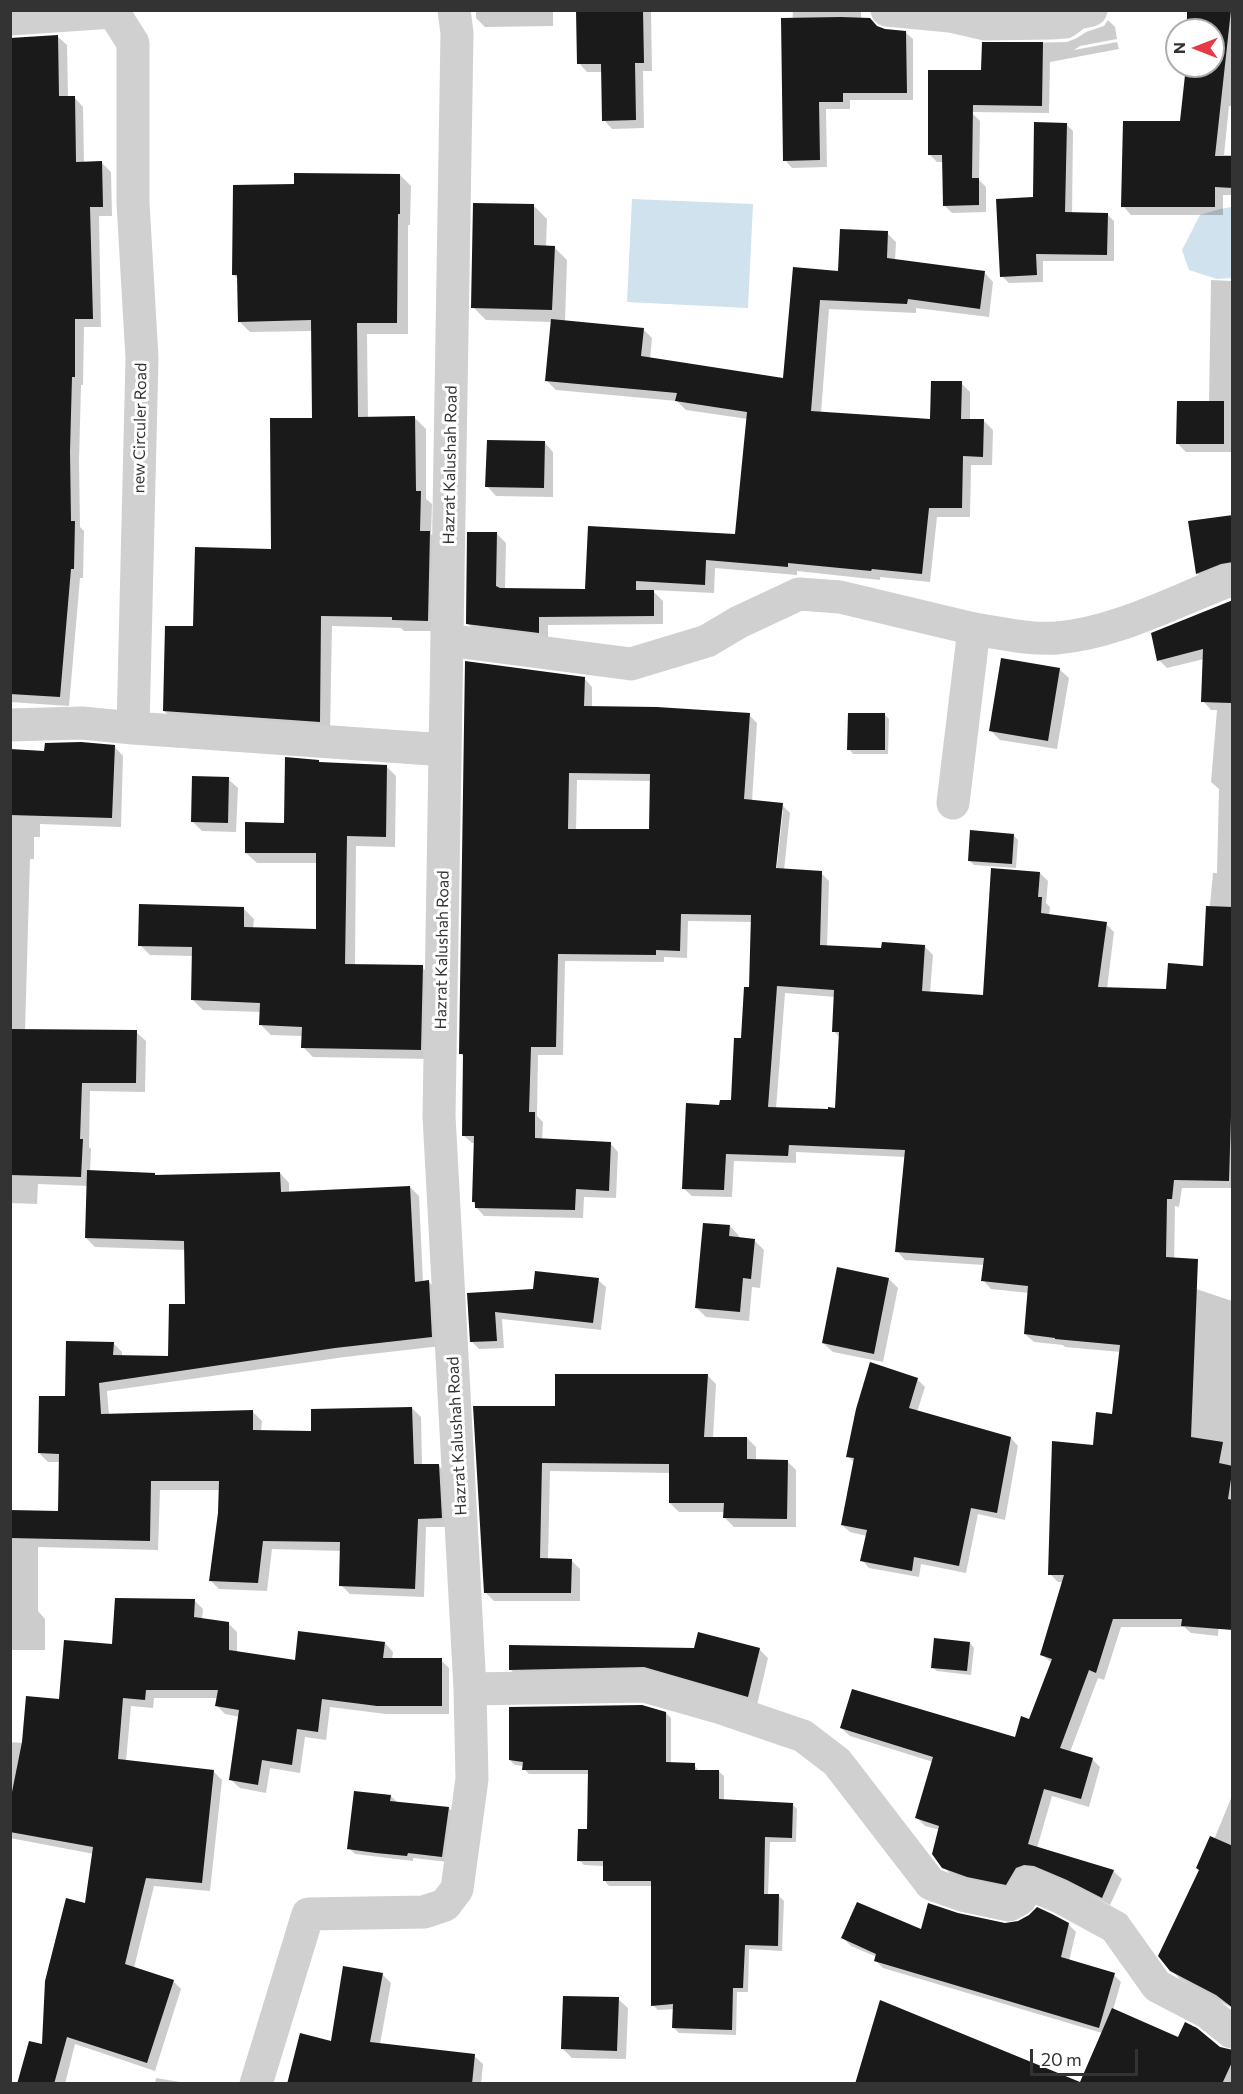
<!DOCTYPE html>
<html>
<head>
<meta charset="utf-8">
<style>
	body { margin:0 }
	#map { position:relative; width:1243px; height:2094px; overflow:hidden; background:#fff; font-family:Commissioner,sans-serif }
	canvas { display:block }
	.frame { position:absolute; inset:0; border:12px solid #333; pointer-events:none }
	.north { position:absolute; left:1165px; top:18px; width:60px; height:60px; box-sizing:border-box; background:#fff; border:2px solid #adadad; border-radius:50%; rotate:270deg; font-size:16px; font-weight:700; line-height:24px; text-align:center; color:#333 }
	.north::after { content:''; display:block; margin:auto; width:21px; height:27px; background:#e63946; clip-path:polygon(50% 0,100% 100%,50% 72%,0 100%) }
	.scale { position:absolute; left:1030px; top:2049px; width:108px; height:27px; box-sizing:border-box; border:3px solid #333; border-top:0; padding-left:8px; font-size:18px; line-height:21px; white-space:nowrap; color:#333; -webkit-text-stroke:4px #fff; paint-order:stroke }
</style>
</head>
<body>
<div id="map">
<canvas width="1243" height="2094"></canvas>
<div class="frame"></div>
<div class="north">N</div>
<div class="scale">20 m</div>
</div>
<script>
const g = document.querySelector('canvas').getContext('2d');
g.lineJoin = 'round';
function paint(path, color) {
  g.fillStyle = color;
  g.fill(path, 'evenodd');
}
function stroke(path, color, width, dash) {
  g.strokeStyle = color;
  g.lineWidth = width;
  g.lineCap = dash ? 'butt' : 'round';
  g.setLineDash(dash || []);
  g.stroke(path);
}
function write(font, color, halo, rows, align = 'center') {
  g.font = font + ' Commissioner,sans-serif';
  g.lineWidth = 6;
  g.setLineDash([]);
  g.textBaseline = 'middle';
  g.strokeStyle = halo;
  g.fillStyle = color;
  for (const [text, x, y, turn = 0] of rows) {
    g.save();
    g.translate(x, y);
    g.rotate((+turn || 0) * Math.PI / 180);
    g.textAlign = isNaN(turn) ? turn : align;
    if (halo) g.strokeText(text, 0, 0);
    g.fillText(text, 0, 0);
    g.restore();
  }
}
const water = new Path2D(`
	M632,199l121,5 -5,104 -121,-6z
	M1232,207v71l-15,1 -28,-9 -7,-20 18,-35 20,-6z`);
const shadow = new Path2D(`
	M476,10h77v16l-68,1 -9,-9z
	M578,10h73l1,61h-9l1,57 -32,1 -8,-9 -1,-48h-16l-8,-9z
	M793,10h68v10l23,10 21,2 8,7v61h-63v9h-24l1,58 -35,1 -7,-8z
	M1188,10h44v96h-3l-5,49h8v40h-9v20h-92l-8,-9 58,-83 7,-57h25v-36h-24z
	M1108,20l7,7 2,12 -37,7 -6,4 43,-8 2,7 -69,13 -1,51 -78,-1 9,9 -1,59 7,7v25l-34,1 -8,-8 -1,-43h-6l-8,-8 54,-82v-28l84,-2 10,-4 9,-6 18,-6z
	M57,36l10,9 1,52h6l9,10 1,56h18l9,9 1,44h-13l2,111h-17l-1,58h-2l-2,76 1,66 4,4 -1,47h-3l-11,128 -59,-4v-663z
	M1066,124l7,7 -1,83h35l7,7v40h-71v21l-34,1 -7,-7z
	M400,175l11,11 -1,39h-2v109h-41l1,84h47l11,11v70l6,5 -1,30 9,10 -1,87h-35l-3,-3 -69,-2 -2,107 -154,-11 -12,-11 31,-83 78,-78 41,-131 -1,-88 -63,1 -11,-11v-41l-6,-6 63,-89z
	M534,206l13,13 -1,28h8l13,13 -2,62 78,7 9,9 -2,21 135,21 9,-111 45,4 48,-40 9,9 -1,19 89,11 9,10 -4,35 -73,-9v5l-87,-4 -8,104 111,8 29,-38 9,9v28h13l10,10 -1,35h-21l-1,52h-33l-7,65 -50,-5v3l-83,-9v4l-82,-7 -1,25 -62,-3 11,11v23l-115,1v16l-71,-9 -10,-9 30,-89 9,9 -1,46 81,2 150,-56 12,-116 -62,-9 -9,-9 -121,-11 -9,-9 5,-59 -66,-2 -13,-13z
	M1211,280l21,1v171h-46l-8,-8 31,-41z
	M544,442l9,10v45l-57,-1 -9,-10z
	M1232,516v55l-27,10 -8,-8z
	M1232,602v586h-50l-3,19 -4,-1 -1,63 -28,3 86,29v273l-12,31 -2,31 -27,-3 -7,-6h-63l-17,53 -6,-2 -28,74 22,7 8,8 -11,40 -37,-11 -15,52 76,23 9,8 -12,26 -33,-17 -34,-15 -29,20 -62,-17 -8,-9 -4,-37 -15,-4 -8,-8 16,-56 -83,-26 -9,-8 176,11 13,-19 22,-57 -11,-9 23,-72h-6l-8,-8 45,-128 18,-30 8,-64 -56,-5 -2,-2 -29,-3 -9,-8 4,-41 -38,-4 -8,-9 1,-15 -79,-5 -8,-9 9,-94 -110,-5v11l-62,-2 -2,36 -40,-1 -9,-8 38,-82 11,-4 19,-113 1,-67 -64,-1 -1,37 -23,-1v5l-99,-1 -2,94h-25l-1,61 6,6 -1,18 68,3 8,9 -2,46 -32,-1 -1,21 -99,-2 -8,-9 -3,-6 2,-58h-3l-9,-8 2,-77 -5,-5 124,-375 8,9v20l157,8 8,8 -5,78 30,4 8,8 -6,57 37,3 8,8 -2,66 56,2 42,-2 8,8 -3,38 54,4 56,-124 8,8 -2,22 4,4 -1,9 57,8 8,8 -7,57 61,2 36,-23 9,-95h4l2,-84 -8,-7 6,-72h-6l-8,-9 1,-42 -37,9 -8,-8zM577,780l74,1 -1,50h-74zM780,810h3l-7,65h-3zM785,993l51,4 -2,34 6,7 -4,71h-60z
	M1059,669l10,9 -12,71 -57,-9 -10,-10z
	M885,715l4,4 -1,35h-35l-4,-5z
	M114,746l9,10 -2,71 -81,-3v13h-6v22h-4l-5,172 111,1 10,9 -1,51 -55,-1 -1,56 2,2 -1,23 64,2 3,2 123,-3 9,10v10l121,-6 9,9 4,86h6l9,9 3,55 -96,11 -238,34 2,24 144,-3 9,9 -1,11h52l99,-24 9,9 1,48h16l9,9 3,53h-24l-2,70 -74,-3 -9,-9 1,-34 -70,-2 -5,42 -48,-2 -9,-9 10,-67v-23h-60l-2,60 -120,-3v64l7,8v31h-35v-138h49l2,-50h-13l-9,-9 27,-55 47,-55 9,9v4l47,2 18,-52 -1,-56 -91,-3 -9,-9 2,-52 -50,-2 -1,20 -27,-1v-452l36,1z
	M319,761l1,2 66,3 10,10 -1,71 -39,-1 -1,120 67,1 10,10 -1,82 -118,-2 -10,-10v-11l-32,-1 -10,-10v-13l-58,-2 -10,-10v-44l-43,-1 -10,-10 104,-36 10,10 -1,9 64,2 1,-67h-61l-11,-10 39,-29z
	M228,779l10,9 -2,44 -34,-1 -9,-9z
	M1013,835l5,5 -2,28 -42,-3 -5,-5z
	M730,1226l9,10v3l15,1 10,10 -4,38 -8,-1 -3,34 -43,-4 -9,-9z
	M889,1279l9,9 -15,74 -50,-10 -10,-9z
	M598,1280l8,7 -5,43 -99,-11 2,29 -25,1 -8,-8 -2,-47 65,-4z
	M707,1375l9,9 -3,54h34l9,9v14h31l9,9v57h-62l-9,-9v-6h-46l-9,-9 1,-30 -121,-2 -2,89h23l9,9v32h-86l-9,-9 71,-185z
	M917,1379l8,8 -8,25 94,26 7,8 -13,74 -27,-6 -12,59 -45,-9 -2,13 -50,-9 -7,-8 5,-24 -17,-4 -8,-7 12,-62 -6,-7z
	M194,1600l9,9 -1,11 26,3 9,9v21l59,9 89,-19 8,9 -1,8h49l8,8v46h-63l-56,-7 -4,33 -21,-3 -5,36 -30,-5 -4,25 -26,-5 -9,-8 9,-63 -15,-3 -8,-8 1,-8h-64l-1,10 -22,-2 -5,55 87,10 9,9 -12,111 -56,-5 -20,82 39,13 8,8 -26,82 -80,-27 -10,40h-46l25,-38 42,-141 8,-51 -84,-16v-96l13,1 37,-43 54,-54z
	M970,1643l4,5 -3,27 -34,-4 -5,-4z
	M759,1649l9,9 -11,47 -238,-27 -9,-9z
	M666,1713l5,5v46l23,1 5,6h19l6,5v25l68,3 5,5 -1,33h-26l-2,53 11,1 5,5 -2,50 -33,-2 -1,43h-11l-1,43 -57,-2 -5,-5 1,-19 -17,1 -5,-5v-119h-44l-5,-6v-14l-20,-1 -5,-5 9,-29 1,-57h-60l-5,-5v-3l-9,-1 -5,-5z
	M391,1796l7,7 51,5 6,7 -7,47 -35,-4v3l-58,-7 -6,-6z
	M1232,1796v212l-52,-29 -9,-9 30,-99z
	M958,1915l47,10 63,-1 8,8 -7,29 45,14 7,7 -8,28 66,29 53,13v32h-151l21,-51 -219,-65 -7,-7 1,-4 -26,-11 -8,-8 79,-7z
	M382,1974l9,9 -11,61 94,12 9,8 -2,20h-193l44,-41z
	M618,1999l10,9 -2,51 -54,-1 -10,-10z
	M156,2078l36,6h-37z`);
const building = new Path2D(`
	M576,10h67l1,53h-9l1,57 -34,1 -1,-57h-24z
	M1187,10h44l-16,146h18v32l-18,-1v20h-94l2,-86h57l6,-55h27v-36h-26z
	M841,17l29,1 7,8 8,3 21,2 1,62h-64v9h-24l1,58 -37,1 -2,-143z
	M58,35l1,61h16l1,66 26,-1 1,46h-13l3,112h-18v58h-3l-2,74 1,70h4l-1,48h-3l-11,128 -50,-3v-656z
	M982,42h61l-1,64 -69,-1 -1,73h7v27l-36,1 -1,-51h-14v-85h53z
	M1034,122l33,1 -2,89 43,1 -1,42 -71,-1 1,21 -37,2 -4,-78 37,-2z
	M294,173l106,1v40h-2l-1,109h-40l1,94 57,-1 1,75h5l-1,40h10l-2,90 -36,-1v-3l-71,-1 -1,106 -157,-11 2,-85h28l2,-79 76,2 -1,-131h42l-1,-98 -73,2 -1,-47h-5l1,-90 61,-1z
	M473,203l61,1v41l21,1 -3,64 -81,-2z
	M840,229l48,2 -1,27 98,13 -5,38 -72,-10 -1,5 -87,-4 -9,111 119,8 1,-38h31l-1,38h23l-1,38 -20,-1 -1,52h-33l-7,66 -50,-5 -1,2 -83,-8v4l-82,-7 -1,25 -69,-4v9h18v26l-115,1v16l-73,-9 1,-92h30l-1,54 4,2 85,1 3,-63 147,8 12,-122 -72,-11 2,-8 -132,-12 6,-62 93,9 -3,28 142,22 10,-111 45,4z
	M1177,401h47v43h-48z
	M487,440l58,1 -1,47 -59,-1z
	M1233,515v47l-12,2 -25,10 -8,-53z
	M1233,600l-2,103 -30,-1 2,-53 -46,12 -6,-28z
	M1001,658l59,10 -12,73 -59,-10z
	M465,661l120,16 -1,29 73,1 93,6 -6,86 39,4 -7,65 46,3 -2,74 61,3 1,-6 43,3 -3,46 61,4 8,-127 49,4 -2,25h4l-1,16 66,9 -9,65 68,2 2,-26 35,3 3,-60 27,1v145l-4,129 -55,-1 -2,19h-5l-1,58 32,2 -7,178 32,5 -4,21 14,3 -5,33 5,1v130l-52,-4 1,-7h-69l-17,54 -7,-3 -29,78 33,10 -12,41 -37,-10 -16,55 86,26 -12,28 -35,-18 -33,-14 -10,-1 -8,3 -10,17 -39,-8 -25,-9 -10,-14 7,-28 -24,-8 18,-61 -93,-29 12,-39 163,48 6,-21 8,3 23,-60 -12,-4 24,-80h-16l4,-134 41,4 3,-33 16,2 8,-69 -65,-6v-1l-31,-4 4,-48 -47,-5 3,-23 -89,-6 10,-102 -116,-5 -1,11 -62,-2 -2,36 -42,-1 4,-86 33,2 1,-5h11l3,-62h7l3,-51h5l2,-72 -70,-1 -1,37 -24,-1v5l-98,-1 -2,93h-25l-2,65h6v26l76,4 -2,49 -33,-2 -1,21 -100,-2v-6h-3l2,-66h-12l1,-82h-4zM569,773l81,1 -1,55h-81zM777,986l57,4 -2,42h7l-4,76 -7,-1v2l-60,-2z
	M848,713h37v37h-38z
	M81,742l34,3 -3,73 -102,-3v-66l34,2 1,-8z
	M285,757l34,3v2l68,3 -1,72 -39,-1 -2,128 78,1 -2,85 -120,-2 1,-21 -43,-2 1,-22 -69,-3 1,-53 -54,-1 1,-42 105,3v20l72,2v-76h-71v-31l39,1z
	M192,776l37,1 -1,46 -37,-1z
	M970,830l44,4 -2,30 -44,-3z
	M10,1029l127,1 -1,53h-54l-2,56h3l-2,38 -71,-2z
	M87,1170l68,3v2l125,-3 1,20 129,-6 5,96 14,-2 3,57 -97,11 -236,35 2,31 152,-4v20l58,1v-22l101,-2 2,57h25l3,54 -24,1 -3,70 -76,-3 1,-44 -77,-1 -5,42 -49,-2 9,-68 1,-32h-68l-1,60 -140,-3v-28l48,1 1,-57 -21,-1 1,-57h26l1,-55 48,1 -1,13 55,1 1,-52h16l-1,-63 -99,-3z
	M703,1223l27,2 -1,11 26,3 -4,40 -8,-1 -3,34 -45,-4z
	M837,1267l52,11 -15,76 -52,-11z
	M535,1271l64,7 -6,45 -98,-11 2,29 -27,1 -3,-49 66,-4z
	M870,1362l48,16 -9,30 102,29 -14,76 -26,-5 -12,58 -45,-9 -2,14 -52,-10 7,-31 -26,-5 13,-67 -8,-1 10,-48z
	M555,1374h153l-4,63h43v22l41,1 -1,59 -64,-1 1,-15h-55v-39l-127,-1 -2,95 32,1 -1,34h-87l-11,-187h82z
	M115,1598l80,1 -1,18 35,5v28l66,10 3,-29 87,11 -2,16h59v48h-65l-55,-7 -4,33 -21,-3 -5,36 -30,-5 -4,25 -29,-5 10,-70 -24,-4 3,-16h-72l-1,10 -22,-2 -5,61 96,11 -12,113 -56,-5 -21,86 49,16 -27,83 -80,-26 -13,47h-37l12,-43 13,3 3,-63 21,-83 19,5 8,-56 -83,-15v-30l12,-60 4,-46 33,3 5,-59 48,4z
	M698,1632l62,16 -12,49 -104,-30 -135,3v-25l185,3z
	M934,1638l36,4 -3,29 -36,-3z
	M642,1705l24,7v50l29,1v7h24v29l74,4 -1,35 -27,-1 -1,57h15l-1,52 -33,-1 -2,43h-10l-1,42 -60,-2 1,-24 -22,2v-125h-48v-20h-26l1,-32h9l1,-59h-66l1,-8 -14,-2v-53z
	M354,1791l37,4 -1,6 59,6 -7,50 -34,-4 -1,3 -31,-3 -29,-4z
	M1210,1836l23,10v162l-17,-13 -46,-24 -12,-15 41,-86 -3,-2z
	M857,1902l64,27 7,-26 30,10 47,10 13,-2 11,-6 8,-8 15,7 17,9 -8,34 54,16 -16,55 -225,-67 2,-7 -35,-16z
	M343,1966l40,7 -13,69 105,12 -3,30h-185l13,-51 31,8z
	M563,1996l56,1 -2,54 -56,-2z
	M880,2000l200,82 32,-74 66,29 7,-15 12,6 23,19 13,3v10l-11,24h-367z`);
const street = new Path2D(`
	M887,10l63,6 1,-6
	M950,16l35,8 67,-1 13,-1 12,-9 14,-3
	M10,19l103,-7
	M974,629c27,4 55,11 83,9 59,-5 116,-36 171,-57h4
	M447,640l184,24 76,-23 32,-19 60,-28 41,3 134,32 -21,174
	M10,725l72,-2 51,5 9,-370 -9,-155v-160l-21,-33
	M133,728l312,22
	M470,1689l174,-3 77,22 82,28 34,26 94,122 31,11 47,10 11,-6 7,-16 33,14 55,30 42,59 50,26 25,20
	M256,2084l52,-170 116,-2 21,-7 12,-16 15,-110 -2,-90 -31,-573 18,-1083 -3,-23`);
const streetNames = [
	["new Circuler Road",140,428,-89],
	["Hazrat Kalushah Road",450,465,-89],
	["Hazrat Kalushah Road",442,950,-89],
	["Hazrat Kalushah Road",457,1436,-93]
];
paint(water, '#cfe2ee');
paint(shadow, '#0003');
paint(building, '#1a1a1a');
stroke(street, '#d0d0d0', 33);
write('16px', '#333', '#fff', streetNames);
</script>
</body>
</html>
